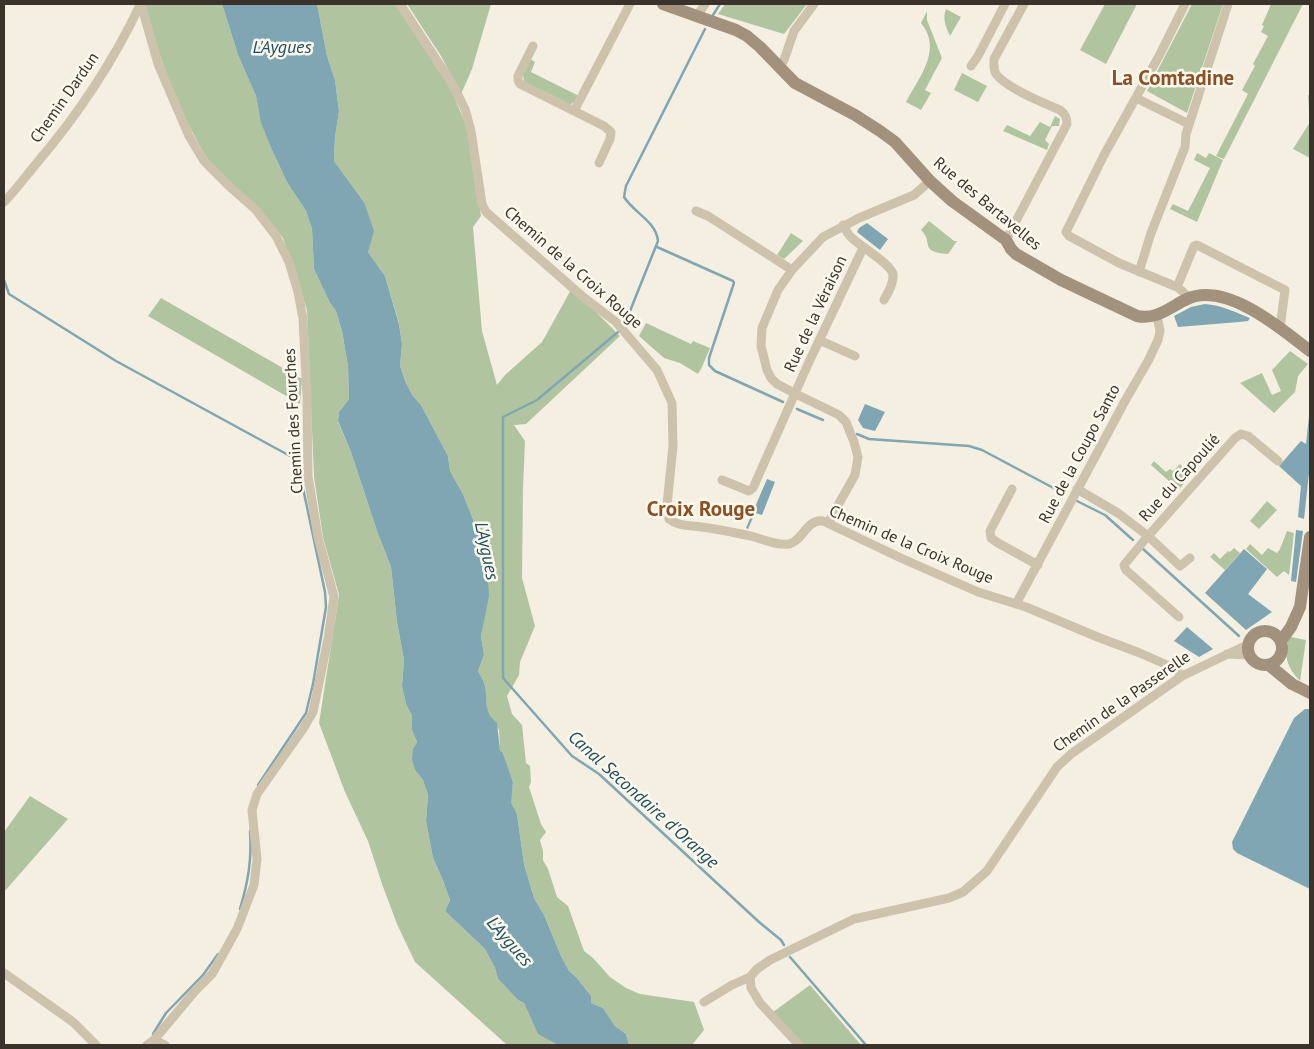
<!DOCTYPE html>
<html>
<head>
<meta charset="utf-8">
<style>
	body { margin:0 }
	#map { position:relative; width:1314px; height:1049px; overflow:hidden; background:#f4efe1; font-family:"PT Sans",sans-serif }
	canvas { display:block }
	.frame { position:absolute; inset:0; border:5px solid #3b332b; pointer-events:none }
</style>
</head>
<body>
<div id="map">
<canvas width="1314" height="1049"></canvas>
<div class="frame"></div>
</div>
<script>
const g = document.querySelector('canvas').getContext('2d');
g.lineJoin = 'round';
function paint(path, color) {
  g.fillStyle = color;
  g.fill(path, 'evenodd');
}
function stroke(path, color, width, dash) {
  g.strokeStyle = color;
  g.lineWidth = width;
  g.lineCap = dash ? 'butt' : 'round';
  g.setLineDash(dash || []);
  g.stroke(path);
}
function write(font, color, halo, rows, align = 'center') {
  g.font = font + ' "PT Sans",sans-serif';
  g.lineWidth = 5;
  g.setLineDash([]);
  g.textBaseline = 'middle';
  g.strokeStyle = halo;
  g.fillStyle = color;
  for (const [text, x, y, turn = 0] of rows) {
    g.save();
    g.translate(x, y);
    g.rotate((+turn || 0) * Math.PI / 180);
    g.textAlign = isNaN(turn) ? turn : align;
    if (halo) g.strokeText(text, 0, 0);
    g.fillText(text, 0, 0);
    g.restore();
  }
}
const green = new Path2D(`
	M146,4h76l16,51 18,41 6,29 9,23 16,34 19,29 6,18 2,40 16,34 6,8 6,20 6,35 1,33 -10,13 -1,10 13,30 26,79 14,36 6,55 7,38 -2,26 4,18 6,12v14l5,12 -4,8 2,20 8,10 5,15 -2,26 7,37 9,20 8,22 -5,11 40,38 10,19 3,11 20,21 6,3 14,30 20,12h-51l-92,-83 -18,-38 -15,-40 -14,-43 -23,-49 -26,-69 20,-128 -16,-58 -9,-60 -7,-167 -24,-72 -20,-24 -45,-42 -13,-17 -27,-49 -30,-84z
	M317,4h78l56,85 17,41 13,86 -8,11 9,104 15,54 8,-10 37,-33 30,-54 48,48 -94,88 -12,1 11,16 -2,47 -1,90 13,48 -15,36 -1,13 -12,21 5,18 10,11 4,38 4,3 1,16 -2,5 12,37 5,8 -6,8 3,11v9l5,9 9,28 11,9 16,45 9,7 17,19 16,11 14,6 54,8 10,28 -12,15h-63l-3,-11 -11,-8 -12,-18 -12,-5v-7l-14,-18 -8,-7 -8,-15 -17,-41 -10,-17 -10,-34 -7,-50 -7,-11 3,-21 -10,-29 -3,-3 -1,-20 -12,-19 -2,-26 -7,-14 6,-16 -3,-19 3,-19 3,-48 -7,-32 -17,-43 -13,-23 -2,-15 -27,-51 -8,-9 -7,-13 -6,-17 2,-22 -3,-21 -14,-47 -17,-24 -4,-50 -30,-41 1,-24 4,-26 -4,-31 -8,-24z
	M407,4h84l-19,65 -11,25 -20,-38z
	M725,4h82l-23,30 -66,-20z
	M1105,4h32l-31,60 -26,-14z
	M1192,4h31l-36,109 -40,-22z
	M1271,4h32l-79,155 -8,-3 32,-62 -6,-4 13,-24 -2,-2 15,-28 -7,-4 3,-6 -2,-1z
	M946,9l15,8 -11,19c-4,-9 -8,-17 -4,-27z
	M927,11v9l15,38 -17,32 6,3 -10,17 -15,-8c13,-25 37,-52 15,-79z
	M530,59l5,3 -4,10 48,24c-4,8 -8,9 -16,8l1,-3 -40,-19 -1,-8z
	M962,73l25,13 -9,16 -24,-12z
	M1308,95l2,1v62l-17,-9 17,-27z
	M1055,116l5,3 -1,7h-7l-7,14 4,4 -2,6 -44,-19 4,-6 23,11 10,-14 10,5z
	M1197,153l9,5 3,-5 14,7 -26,62 -27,-13 3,-5 15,7 22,-43 -16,-8z
	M929,221l25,20h3l-9,13c-30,-2 -14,-12 -27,-24z
	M791,233l12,8 -19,18 -7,-4z
	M161,298l141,81 -2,25 -152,-88z
	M646,323l45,21 2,-3 17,7 -8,19 -4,7 -18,-11 -16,-5 -25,-22z
	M1290,351l18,13 -10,12 -3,16 -21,21 -34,-30 22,-10 10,22 9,-4 -9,-21z
	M1154,461l12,11 4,-3 3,2 7,-7 10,11 -11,15 -28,-25z
	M1267,501l10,9 -18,19 -9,-8z
	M1287,531l7,2 -5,42 -5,-4 -7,6 -31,-28 4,-5 12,11 6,-7 9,5 3,-4z
	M1234,548l6,5 -15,17 -15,-13 4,-4 6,6 8,-8 2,1z
	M1291,637l15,3 -6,41c-13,-13 -17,-26 -11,-43z
	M30,796l38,23 -64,73v-60z
	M810,985l51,60h-58l-30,-33z`);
const water = new Path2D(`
	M222,4h95l10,52 8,24 4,31 -4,26 -1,24 30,41 10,29 -6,21 17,24 14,48 3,20 -2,22 6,17 7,13 8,9 27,51 2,15 13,23 17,43 7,32 2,27 -8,40 3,19 -6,16c2,4 6,10 7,15 3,15 -2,26 12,37l3,27 3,3 10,29 -2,21 6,11 7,50 10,34 10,17 17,41 8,15 8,7 14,18v7l12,5 12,18 11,8 3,11h-71l-20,-11 -14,-31 -6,-3 -20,-21 -3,-11 -10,-19 -40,-38 5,-11 -8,-22 -9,-20 -7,-37 2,-26 -5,-15 -8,-10 -3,-11 1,-10 4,-7 -5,-12v-14l-6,-12 -4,-18 2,-26 -7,-38 -6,-55 -14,-36 -26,-79 -13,-31 1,-9 10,-13 -1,-33 -6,-35 -6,-20 -6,-8 -16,-34 -2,-40 -6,-18 -19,-29 -16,-34 -10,-25 -5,-27 -18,-41z
	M867,223l21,16 -8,11 -23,-18 2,-4z
	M1205,304c16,1 30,8 45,14l-2,3 -9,1 -61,5 -4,-11 17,-9z
	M865,404l20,8 -10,19 -12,-3 -5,-8z
	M1310,407v57l-6,55 -6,-2 3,-31 -22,-20 22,-25 5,3z
	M767,479l8,3 -13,33 -7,-2 -7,16 -2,-1z
	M1296,530l7,1 -7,51 -5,-1z
	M1244,549l23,20 -19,25 24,18 -26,18 -41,-37z
	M1187,627l26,22 -14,8 -25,-16z
	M1305,709h5v180l-73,-36 -4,-4 -1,-7 62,-124z`);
const stream = new Path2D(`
	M713,15l7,-11
	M657,247l76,34 1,2 -25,75v7l6,6 68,31
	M4,280l5,14 107,67 185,101 3,31 21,99 1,15 -13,77 -7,29 -48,72
	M624,326l34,-85c-2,-20 -24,-28 -34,-44l2,-11 79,-157
	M618,332l-81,68 -34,17v261l69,78 27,18 160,148 22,18 3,5
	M797,409l26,11
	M857,434l12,5 100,7 13,4 79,42
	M1077,501l28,14 28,25
	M1142,548l97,88
	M240,909c8,-27 12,-49 10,-78
	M790,957l76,88
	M153,1034l13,-21 37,-38 15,-21`);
const street = new Path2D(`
	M141,4l17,60 31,72 15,25 25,25 27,24 20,26 13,26 9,30 5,27 4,78 1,79 10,61 16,60 -6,42 -15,73 -10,17 -46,65 -5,16 5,49 -3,26 -17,44 -25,45 -17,17 -41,49 -7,5
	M400,4l53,81 12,24 6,22 11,73 4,8 96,84 34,26 41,48 15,33 1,43 -6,59 2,14c10,8 21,6 33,8 17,2 33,6 49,9 11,3 27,10 38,8 14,-3 17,-25 34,-23l80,38 75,33 48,15 74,31 40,15 36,16 6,7
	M1185,4l-26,52 -55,99 -38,77 3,4 50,27 58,24 4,3 8,8
	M697,16l8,-12
	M533,46l-15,30v4l2,4 84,42 7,6 -1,7 -11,24
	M780,66l4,-6 10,-29 20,-27
	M971,66l7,-10 27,-52
	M1136,98l53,26
	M574,111l56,-107
	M4,202c11,-11 21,-25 32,-38 41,-48 77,-102 104,-159
	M696,211l12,5 84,54
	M843,225c3,5 5,10 9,13 9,9 38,25 41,36 1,9 -5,19 -9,26
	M1006,240l61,-116c0,-7 -2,-10 -7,-14 -16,-7 -54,-22 -64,-36 -3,-5 -2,-10 -2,-15l30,-55
	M1139,272l12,-39 34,-86 1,-13 42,-130
	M1177,287l17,-41 3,-1 88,45 -5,38
	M819,340l36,16
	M722,480l27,11 4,-3 55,-124 55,-116
	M1012,489l-22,42 1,7 7,5 40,22
	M1077,489l41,24 30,23 87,-98 6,-4 7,2 30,25
	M828,523l27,-48 3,-18 -4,-15 -8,-20 -7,-7 -43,-21 -19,-10 -6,-6 -4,-8 -6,-24 1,-18 16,-38 14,-20 31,-33 36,-19 55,-23 16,-14
	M1016,604l109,-203 23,-40 10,-21 2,-9 -3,-15
	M1179,617l-53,-47 -2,-5 24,-29 32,30 10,-8
	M1227,654l22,1
	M4,973l69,49 23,23
	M750,977l1,11 9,15 39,42
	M704,1002l28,-17 18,-8 7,-8 13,-9 84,-41 95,-21 14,-6 24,-21 70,-104 14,-13 111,-78 67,-32
	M154,1040l11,5`);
const secondary = new Path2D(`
	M663,4l73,26 11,6 13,11 35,36 60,32 25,16 15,11 35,39 22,20 54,39 5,9 5,5 45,26 76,36c20,4 33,-9 50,-17 39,-18 95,30 123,52
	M1248 648a17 17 0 1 1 34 0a17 17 0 1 1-34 0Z
	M1281,641l10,-14 9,-20 10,-70
	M1269,665l23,19 18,9`);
const streetNames = [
	["Chemin Dardun",65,98,-55],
	["Rue des Bartavelles",987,204,40],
	["Chemin de la Croix Rouge",573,268,41],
	["Rue de la Véraison",816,314,-65],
	["Chemin des Fourches",294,421,-93],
	["Rue de la Coupo Santo",1080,454,-62],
	["Rue du Capoulié",1180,478,-48],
	["Chemin de la Croix Rouge",911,545,23],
	["Chemin de la Passerelle",1122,702,-35]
];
const waterNames = [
	["L'Aygues",282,48],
	["L'Aygues",486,551,78],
	["Canal Secondaire d'Orange",643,800,42],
	["L'Aygues",509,942,49]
];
const districtNames = [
	["La Comtadine",1173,79],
	["Croix Rouge",701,510]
];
paint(green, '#b1c4a0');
paint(water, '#7fa6b2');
stroke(stream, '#7fa6b2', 2.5);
stroke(street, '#cdc2ac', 9);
stroke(secondary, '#a1917d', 12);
write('16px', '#3b332b', '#fbf8ee', streetNames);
write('italic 18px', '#1f4d5d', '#fbf8ee', waterNames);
write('bold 21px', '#8b5023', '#fbf8ee', districtNames);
</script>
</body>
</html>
